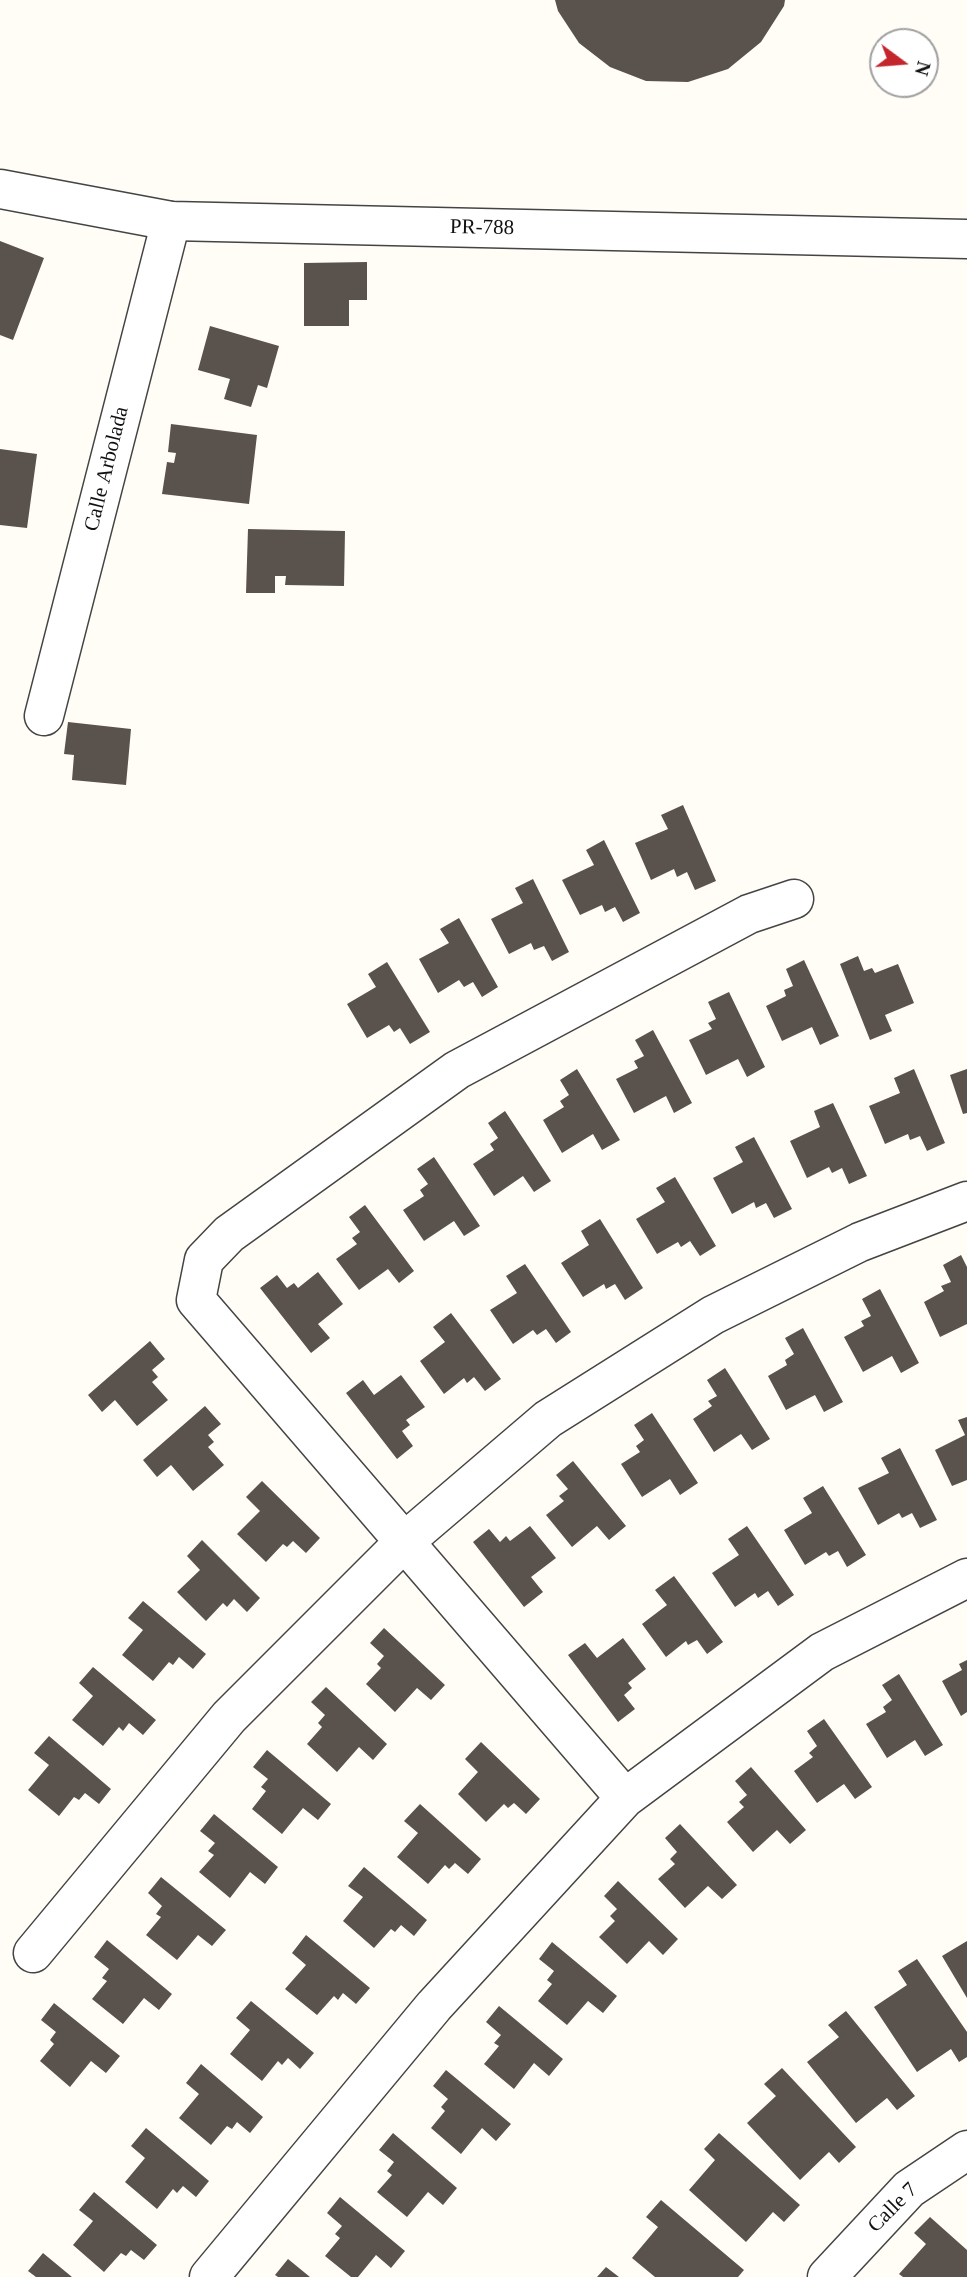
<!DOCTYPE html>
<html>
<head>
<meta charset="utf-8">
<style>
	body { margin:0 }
	#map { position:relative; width:967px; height:2277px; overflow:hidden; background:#fffdf5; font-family:Georgia,serif }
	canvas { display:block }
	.north { position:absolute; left:869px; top:28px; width:70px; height:70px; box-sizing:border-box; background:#fff; border:2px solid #a0a0a0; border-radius:50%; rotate:106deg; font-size:19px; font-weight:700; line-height:28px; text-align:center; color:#111 }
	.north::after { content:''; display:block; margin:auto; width:24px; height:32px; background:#c4262e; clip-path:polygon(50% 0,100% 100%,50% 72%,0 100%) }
</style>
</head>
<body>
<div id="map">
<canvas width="967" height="2277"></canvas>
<div class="north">N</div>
</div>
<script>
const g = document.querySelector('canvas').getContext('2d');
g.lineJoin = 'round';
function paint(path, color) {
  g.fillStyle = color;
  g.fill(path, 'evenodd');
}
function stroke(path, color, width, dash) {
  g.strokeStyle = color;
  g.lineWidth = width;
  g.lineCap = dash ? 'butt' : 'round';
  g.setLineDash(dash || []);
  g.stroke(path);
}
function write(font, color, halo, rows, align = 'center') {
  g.font = font + ' Georgia,serif';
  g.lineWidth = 7;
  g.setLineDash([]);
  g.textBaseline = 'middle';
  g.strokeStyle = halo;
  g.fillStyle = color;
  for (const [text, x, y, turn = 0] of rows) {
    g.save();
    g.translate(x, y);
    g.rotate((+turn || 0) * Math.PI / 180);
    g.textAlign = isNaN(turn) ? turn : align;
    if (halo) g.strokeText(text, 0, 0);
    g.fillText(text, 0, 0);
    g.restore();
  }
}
const building = new Path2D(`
	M555,0h230l-1,6 -23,36 -33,27 -40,13 -42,-1 -36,-14 -31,-24 -21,-32z
	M0,241l44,17 -31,82 -13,-5z
	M367,262v38h-18v26h-45v-63z
	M210,326l69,20 -12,42 -9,-3 -7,22 -27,-8 6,-20 -32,-9z
	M171,424l86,11 -8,69 -87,-10 5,-32 7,1 2,-10 -8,-1z
	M0,449l37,5 -10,74 -27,-3z
	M248,529l97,2 -1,55 -59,-1 1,-9h-11v17h-29z
	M68,722l63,7 -5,56 -54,-5 2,-25 -10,-1z
	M683,805l33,76 -21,9 -8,-18 -10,5 -3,-8 -23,11 -16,-37 33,-14 -7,-14z
	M604,840l36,73 -17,9 -8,-15 -10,5 -3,-7 -22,10 -18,-35 32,-15 -8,-15z
	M533,879l36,73 -17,9 -8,-15 -10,4 -3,-7 -22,11 -18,-35 32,-16 -8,-15z
	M459,918l39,69 -16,10 -9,-15 -9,5 -5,-7 -21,13 -19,-34 30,-16 -9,-14z
	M858,956l6,15 8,-3 3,5 23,-9 16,39 -29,12 7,16 -22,9 -30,-76z
	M804,960l35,76 -19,9 -8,-18 -30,14 -16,-35 20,-10 -2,-6 9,-4 -7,-17z
	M387,962l43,70 -20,12 -10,-16 -6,4 -5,-7 -22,13 -20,-34 29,-17 -8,-13z
	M729,992l36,75 -18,10 -9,-18 -32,16 -17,-35 23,-11 -4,-6 8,-4 -8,-17z
	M653,1030l39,73 -18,10 -8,-17 -32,17 -18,-34 22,-11 -4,-7 10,-5 -9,-16z
	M577,1069l43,71 -18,10 -9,-16 -31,19 -19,-33 21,-13 -4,-6 9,-6 -9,-15z
	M914,1069l31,74 -18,8 -7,-15 -10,4 -2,-6 -23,10 -16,-38 31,-13 -6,-15z
	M967,1069v44l-4,1 -13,-39z
	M833,1103l34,73 -18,8 -7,-16 -10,5 -3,-6 -22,11 -17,-37 30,-14 -6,-16z
	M505,1111l46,70 -17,11 -11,-16 -29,20 -21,-32 21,-14 -4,-6 8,-6 -10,-15z
	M754,1137l38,72 -18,9 -8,-15 -10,5 -2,-6 -22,12 -19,-36 30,-16 -8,-15z
	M434,1157l46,69 -16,10 -10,-15 -30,20 -21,-31 21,-14 -4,-6 8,-6 -11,-15z
	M675,1177l41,69 -16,10 -10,-15 -9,6 -3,-5 -21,12 -21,-35 29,-17 -9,-14z
	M365,1205l49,66 -15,12 -11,-14 -29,21 -23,-31 21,-15 -5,-6 8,-6 -11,-15z
	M600,1219l43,69 -18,12 -10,-16 -9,5 -2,-5 -21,13 -22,-34 28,-18 -8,-14z
	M961,1255l6,12v57l-27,13 -16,-35 20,-11 -3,-5 10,-4 -8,-17z
	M525,1264l46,68 -15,11 -10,-14 -9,6 -4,-5 -20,14 -23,-34 27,-17 -11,-17z
	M318,1272l25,32 -25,20 12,14 -19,15 -51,-65 17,-13 10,13 7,-5 4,5z
	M880,1289l39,74 -18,10 -9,-17 -29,16 -19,-35 20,-11 -3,-5 10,-5 -9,-17z
	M451,1313l50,66 -16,12 -11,-14 -7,6 -3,-5 -20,16 -24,-33 25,-19 -12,-15z
	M803,1328l40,74 -19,10 -9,-17 -29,15 -18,-34 19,-11 -2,-5 9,-6 -9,-16z
	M150,1341l15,18 -13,11 6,7 -6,5 16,18 -31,26 -22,-26 -13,12 -14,-17z
	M725,1368l45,71 -18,11 -11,-16 -27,18 -21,-33 19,-13 -4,-5 9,-5 -10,-16z
	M401,1375l24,32 -19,13 4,5 -8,6 11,15 -16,13 -51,-66 17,-13 11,15z
	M205,1406l16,18 -13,11 6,7 -6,5 16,18 -31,26 -22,-26 -14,12 -14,-17z
	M652,1413l46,70 -18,12 -10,-16 -28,18 -21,-33 19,-12 -4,-6 8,-6 -10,-15z
	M967,1417v63l-15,6 -17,-36 30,-15 -7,-15z
	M900,1448l37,72 -17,8 -8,-15 -10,5 -3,-5 -21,12 -20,-37 31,-15 -8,-15z
	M573,1461l53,65 -17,14 -12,-14 -25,21 -26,-32 18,-14 -5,-5 9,-7 -12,-14z
	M262,1481l58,57 -14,15 -13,-12 -6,6 -4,-3 -17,18 -29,-28 23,-23 -14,-14z
	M823,1486l43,69 -19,12 -9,-16 -9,5 -3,-4 -21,13 -21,-35 28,-17 -9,-15z
	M530,1526l26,32 -25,19 12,15 -19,15 -51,-65 16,-13 11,13 6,-6 4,5z
	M747,1526l47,69 -16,11 -10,-15 -10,7 -3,-5 -20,14 -23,-34 27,-18 -11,-16z
	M202,1540l58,58 -13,14 -13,-13 -7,8 -4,-4 -17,18 -29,-29 23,-22 -13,-14z
	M674,1576l49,66 -16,12 -10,-14 -9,5 -2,-4 -20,16 -24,-33 25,-19 -12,-15z
	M143,1601l63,53 -13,15 -14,-12 -6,8 -4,-3 -16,19 -31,-26 21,-25 -15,-12z
	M384,1628l61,57 -14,15 -14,-12 -22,24 -29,-28 15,-16 -4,-4 7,-8 -14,-13z
	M623,1638l23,31 -18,14 4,5 -8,7 11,14 -17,13 -50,-67 17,-12 12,15z
	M967,1660v52l-6,4 -19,-35 20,-11 -3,-6z
	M93,1667l63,53 -13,15 -14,-12 -6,8 -4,-4 -16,19 -31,-26 21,-24 -14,-13z
	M899,1674l44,71 -18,11 -10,-16 -28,18 -21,-34 20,-12 -3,-5 9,-7 -10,-15z
	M326,1687l61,57 -14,16 -14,-13 -22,25 -30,-28 15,-17 -4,-4 7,-8 -14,-13z
	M824,1719l48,68 -17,12 -11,-15 -27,19 -23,-32 19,-14 -4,-4 8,-7 -10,-15z
	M49,1736l62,53 -12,15 -14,-11 -6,7 -5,-3 -15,19 -31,-26 21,-25 -15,-12z
	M481,1742l59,57 -14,15 -12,-11 -6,5 -4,-4 -18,18 -28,-28 20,-22 -13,-13z
	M267,1750l64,54 -13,16 -15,-12 -21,26 -30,-25 14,-18 -5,-4 7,-8 -15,-12z
	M751,1767l55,63 -16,14 -13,-14 -24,22 -26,-30 17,-15 -5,-5 8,-7 -12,-14z
	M420,1804l61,55 -13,15 -13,-11 -6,6 -4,-4 -17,19 -31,-27 21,-24 -14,-12z
	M214,1814l64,53 -13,17 -15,-12 -20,26 -31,-26 15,-17 -6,-4 7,-8 -15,-12z
	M680,1824l57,61 -15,14 -14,-13 -23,22 -27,-29 17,-15 -5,-5 7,-7 -12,-14z
	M364,1867l63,53 -13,16 -13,-11 -6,7 -4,-3 -17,19 -31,-27 20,-24 -15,-11z
	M161,1877l65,53 -14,16 -14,-11 -21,25 -31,-25 15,-18 -5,-3 6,-8 -14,-13z
	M618,1881l60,58 -15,16 -14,-14 -22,23 -28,-27 16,-16 -5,-5 7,-7 -13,-13z
	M306,1935l64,53 -14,16 -13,-11 -5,7 -4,-4 -17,19 -32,-26 21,-24 -14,-12z
	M107,1940l65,54 -13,16 -15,-12 -21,26 -31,-25 15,-18 -5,-3 7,-9 -15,-12z
	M967,1941v57l-25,-42z
	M552,1942l65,54 -14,17 -15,-12 -21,24 -29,-24 14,-17 -5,-4 7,-9 -15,-12z
	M917,1959l50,73v25l-8,5 -8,-13 -34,23 -43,-65 33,-22 -9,-14z
	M251,2001l63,52 -14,16 -12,-11 -6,7 -4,-4 -16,20 -32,-27 20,-24 -14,-12z
	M54,2003l66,53 -14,17 -15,-12 -21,26 -30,-26 14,-17 -4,-4 6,-8 -15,-12z
	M499,2006l64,53 -14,17 -15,-13 -20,26 -30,-25 15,-18 -5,-3 7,-8 -15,-13z
	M846,2011l69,85 -18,14 -10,-12 -31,25 -49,-61 32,-25 -11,-12z
	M201,2064l62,53 -13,16 -13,-11 -5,7 -5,-3 -16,19 -32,-27 20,-24 -13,-11z
	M782,2068l74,79 -17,16 -10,-11 -29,28 -53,-57 29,-27 -12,-12z
	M446,2070l65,54 -15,17 -14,-13 -21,26 -30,-26 14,-17 -4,-4 7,-8 -15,-13z
	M146,2128l63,53 -13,16 -13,-11 -6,7 -4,-4 -16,20 -32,-27 20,-24 -14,-12z
	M393,2133l64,55 -14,17 -15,-13 -21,25 -30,-25 15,-17 -5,-4 7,-9 -15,-12z
	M719,2133l81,72 -16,17 -11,-10 -27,30 -57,-52 26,-30 -11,-11z
	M94,2192l63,53 -13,15 -13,-10 -5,6 -5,-3 -17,19 -31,-27 20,-24 -14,-11z
	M340,2197l65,54 -14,17 -15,-13 -18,22h-7l-26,-21 15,-18 -5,-4 7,-8 -15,-13z
	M661,2200l83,70 -6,7h-83l-23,-19 26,-31 -12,-10z
	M930,2217l37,33v27h-64l-4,-3 27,-30 -12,-11z
	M43,2253l29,24h-36l-8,-6z
	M288,2259l22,18h-32l-3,-2z
	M606,2267l13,10h-22z`);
const minor = new Path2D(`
	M44,716l127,-495
	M625,1798l-429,-498 8,-40 25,-26 228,-164 292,-156 45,-15
	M33,1953l196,-236 175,-175 144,-123 165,-104 147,-73 107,-41
	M209,2277l225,-271 191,-208 197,-146 145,-74
	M827,2277l82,-88 58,-39`);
const tertiary = new Path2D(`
	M0,189l171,32 796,18`);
const streetNames = [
	["PR-788",482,228,1],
	["Calle Arbolada",107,469,-76],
	["Calle 7",893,2208,-45]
];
paint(building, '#5a524d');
stroke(minor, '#444', 41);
stroke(tertiary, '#444', 41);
stroke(minor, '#fff', 38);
stroke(tertiary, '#fff', 38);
write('21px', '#111', '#fff', streetNames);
</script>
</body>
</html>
